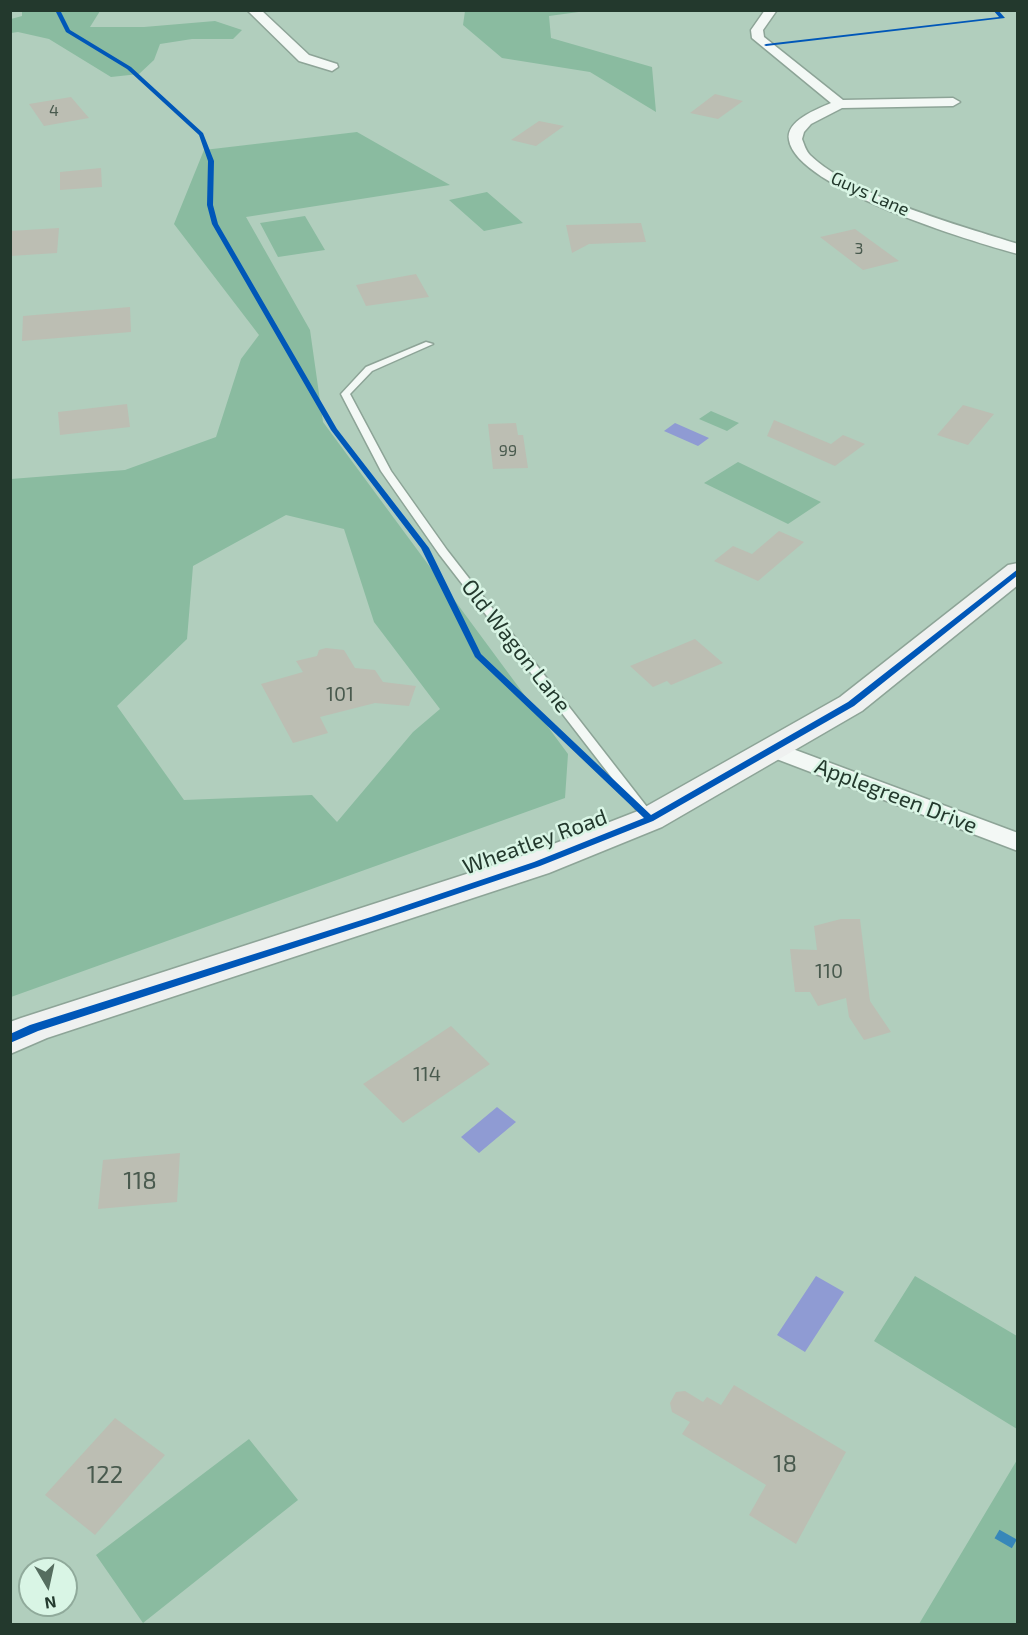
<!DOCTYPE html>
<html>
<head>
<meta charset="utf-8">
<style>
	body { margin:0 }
	#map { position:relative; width:1028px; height:1635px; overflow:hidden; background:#b1cebd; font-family:"Exo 2",sans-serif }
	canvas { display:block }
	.frame { position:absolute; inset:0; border:12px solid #23392d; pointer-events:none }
	.north { position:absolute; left:18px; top:1557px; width:60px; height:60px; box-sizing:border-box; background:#d9f5e5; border:2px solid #90aa9b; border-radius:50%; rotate:171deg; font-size:16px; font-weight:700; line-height:24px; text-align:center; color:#23392d }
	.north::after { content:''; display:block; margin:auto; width:21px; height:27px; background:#556d5f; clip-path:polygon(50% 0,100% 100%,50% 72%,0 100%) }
</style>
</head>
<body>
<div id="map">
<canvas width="1028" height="1635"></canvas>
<div class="frame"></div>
<div class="north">N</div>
</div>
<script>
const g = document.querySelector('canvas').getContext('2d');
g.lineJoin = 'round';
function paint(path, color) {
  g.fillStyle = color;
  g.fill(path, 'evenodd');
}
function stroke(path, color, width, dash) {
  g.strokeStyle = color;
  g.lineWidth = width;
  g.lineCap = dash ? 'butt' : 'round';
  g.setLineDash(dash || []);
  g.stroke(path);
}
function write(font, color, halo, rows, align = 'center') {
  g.font = font + ' "Exo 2",sans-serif';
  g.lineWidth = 5;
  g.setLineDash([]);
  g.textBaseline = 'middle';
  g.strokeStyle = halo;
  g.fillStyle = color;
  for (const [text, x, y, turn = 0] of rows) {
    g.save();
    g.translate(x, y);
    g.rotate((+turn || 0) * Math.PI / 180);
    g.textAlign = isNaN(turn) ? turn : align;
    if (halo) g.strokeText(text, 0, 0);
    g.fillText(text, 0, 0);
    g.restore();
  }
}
const green = new Path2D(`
	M22,11h78l-10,16h54l71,-6 27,9 -9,9h-41l-32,5 -6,16 -15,14 -28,3 -62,-38 -31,-7 -7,1v-14l11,-3z
	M465,11h121l-37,5 2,22 101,29 4,45 -66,-40 -88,-14 -39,-33z
	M357,132l93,53 -204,32 64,113 13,92 245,332 -3,44 -554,199v-518l114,-9 91,-33 25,-78 18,-24 -85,-111 30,-74zM286,515l58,14 30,93 66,87 -27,23 -76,90 -25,-27 -128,5 -67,-94 70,-67 6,-73z
	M487,192l36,31 -39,8 -35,-31z
	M305,216l20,34 -47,7 -18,-34z
	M711,411l28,12 -12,8 -28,-12z
	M738,462l83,40 -33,22 -84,-41z
	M915,1276l102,60v93l-143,-88z
	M249,1439l49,61 -155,123 -47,-68z
	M1017,1460v164h-98z`);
const water = new Path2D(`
	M675,423l34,15 -11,8 -34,-15z
	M497,1107l19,15 -37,31 -18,-16z
	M816,1276l28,16 -39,60 -28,-17z`);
const building = new Path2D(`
	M715,94l28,7 -25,18 -28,-6z
	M71,97l18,21 -45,8 -15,-22z
	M539,121l25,5 -28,20 -25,-6z
	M101,168l1,19 -42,3v-18z
	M641,223l5,19 -57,2 -17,9 -6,-28z
	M59,228l-2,25 -47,3v-25z
	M855,229l44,32 -36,9 -43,-33z
	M416,274l13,23 -63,9 -10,-21z
	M130,307l1,25 -109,9 1,-25z
	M127,404l3,23 -70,8 -2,-23z
	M963,405l31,9 -26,31 -31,-10z
	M774,420l57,24 12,-9 22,9 -30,22 -68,-30z
	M516,423l2,12h5l5,33 -35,1 -5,-45z
	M779,531l25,11 -46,39 -44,-20 19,-15 19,8z
	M695,639l28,24 -52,22 -4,-4 -14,6 -23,-21z
	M326,648l18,2 11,18 20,2 8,12 33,4 -7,20 -34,-3 -55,14 8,16 -35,10 -32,-59 42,-12 -7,-11 21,-5 2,-6z
	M841,919h19l10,82 21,31 -27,8 -15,-23 -3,-19 -28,8 -8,-14h-15l-5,-43 27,1 -3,-24z
	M451,1026l39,38 -87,59 -40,-39z
	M180,1153l-3,49 -79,7 5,-49z
	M734,1385l112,67 -50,92 -47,-29 17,-30 -84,-51 8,-12 -18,-10 -2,-9 6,-11 9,-1 18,11 4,-5 14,8z
	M115,1418l50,37 -70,80 -50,-40z`);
const lane = new Path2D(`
	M426,342l7,2 -61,27 -22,23 41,77 56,79 207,266 2,3 -2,3h-8l-207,-268 -58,-83 -40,-77 25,-27z`);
const street = new Path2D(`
	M247,10h14l48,45 28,9 1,3 -6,4 -33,-10z
	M765,10h12l-14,20 1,7 79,63 110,-2 7,4 -7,4 -111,2 -31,16 -7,8 -2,7c2,5 4,12 8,16 42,41 151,71 208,89v10c-45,-12 -222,-66 -229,-114 -4,-19 28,-31 42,-37l-79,-65 -1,-8z
	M774,742l244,91v18l-252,-96 -4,-5 4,-5z`);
const secondary = new Path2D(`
	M1018,563v22l-156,126 -200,116 -113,46 -502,165 -37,16v-32l11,-4 504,-163 113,-44 202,-114 168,-132z`);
const quiet = new Path2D(`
	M997,1534l21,12`);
const cycleway = new Path2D(`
	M55,10h5l10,20 61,37 72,66 11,28 -1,44 5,19 119,205 92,119 52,106 170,161 197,-113 170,-133v6l-164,131 -201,115 -113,45 -163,55 -339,110 -28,12v-9l20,-9 341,-108 163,-55 110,-44 -169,-161 -54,-109 -90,-118 -119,-206 -5,-19 1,-44 -9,-26 -72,-66 -61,-37z
	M993,10h5l7,8 -239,28 -2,-1 2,-1 233,-27z`);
const farNumbernames = [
	["4",54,111],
	["3",859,249],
	["99",508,451]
];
const farStreetnames = [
	["Guys Lane",870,194,24]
];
const numberNames = [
	["101",340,694],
	["110",829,971],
	["114",427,1074]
];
const streetNames = [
	["Old Wagon Lane",516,646,52],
	["Applegreen Drive",896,796,21],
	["Wheatley Road",535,842,-20]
];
const nearNumbernames = [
	["118",140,1181],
	["18",785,1464],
	["122",105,1475]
];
paint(green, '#8abba0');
paint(water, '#8f9bd3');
paint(building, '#bcbeb3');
stroke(lane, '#8da497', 3);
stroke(street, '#8da497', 3);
stroke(secondary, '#8da497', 3);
paint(lane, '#f3f8f5');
paint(street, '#f3f8f5');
paint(secondary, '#eff1f0');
stroke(quiet, '#3787b9', 10, [20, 10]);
paint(cycleway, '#0057b8');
write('16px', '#495a4e', null, farNumbernames);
write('18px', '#23392d', '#d9f5e5', farStreetnames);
write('20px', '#495a4e', null, numberNames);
write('22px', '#23392d', '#d9f5e5', streetNames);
write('24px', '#495a4e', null, nearNumbernames);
</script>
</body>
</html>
